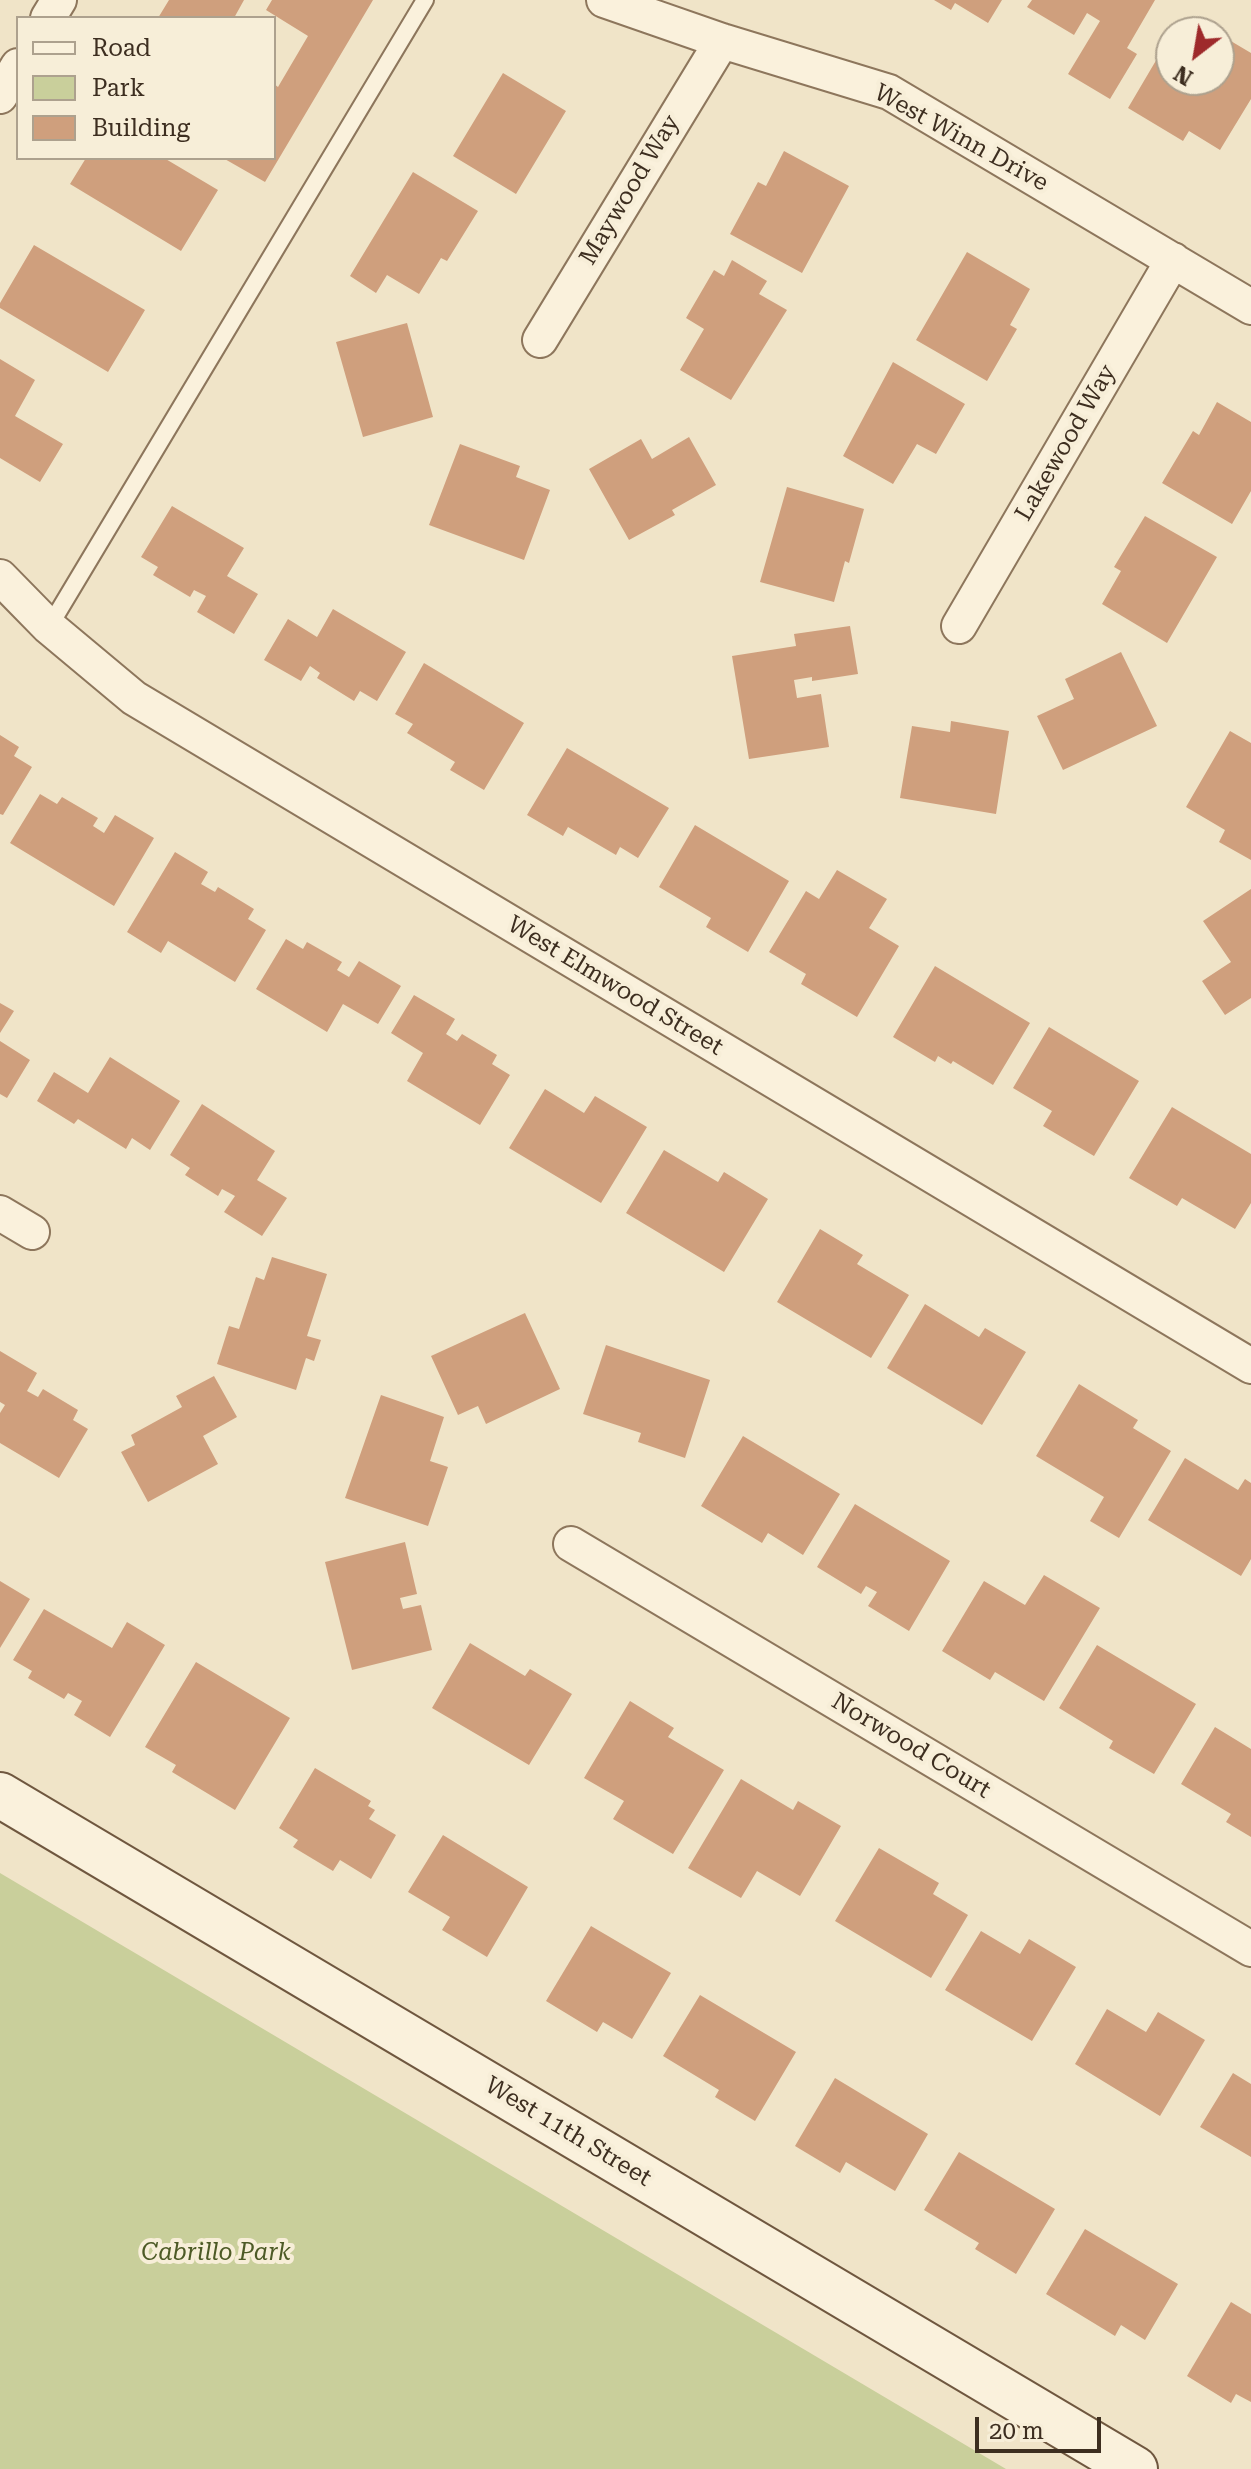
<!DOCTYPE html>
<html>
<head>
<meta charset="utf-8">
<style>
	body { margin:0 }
	#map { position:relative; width:1251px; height:2469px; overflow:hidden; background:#f0e4c8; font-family:"Roboto Serif",serif }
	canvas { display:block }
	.legend { position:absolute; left:16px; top:16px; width:260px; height:144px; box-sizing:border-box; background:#f7eed8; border:2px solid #ada18e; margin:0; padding:10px 14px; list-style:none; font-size:24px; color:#3d2e20 }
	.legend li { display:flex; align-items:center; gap:16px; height:40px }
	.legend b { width:40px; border:2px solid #ada18e }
	.north { position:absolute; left:1155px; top:16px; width:80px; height:80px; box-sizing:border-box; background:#f7eed8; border:2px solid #ada18e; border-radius:50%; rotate:211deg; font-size:22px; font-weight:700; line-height:32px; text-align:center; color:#3d2e20 }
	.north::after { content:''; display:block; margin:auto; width:28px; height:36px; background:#9e2a2b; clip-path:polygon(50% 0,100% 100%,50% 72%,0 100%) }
	.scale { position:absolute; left:975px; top:2417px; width:126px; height:36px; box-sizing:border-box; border:4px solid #3d2e20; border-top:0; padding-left:10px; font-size:24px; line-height:28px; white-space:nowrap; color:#3d2e20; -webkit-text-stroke:6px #f7eed8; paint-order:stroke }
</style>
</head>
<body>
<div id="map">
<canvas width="1251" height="2469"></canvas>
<ul class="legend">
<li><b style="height:10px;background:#faf1dc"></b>Road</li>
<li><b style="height:22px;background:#c9cf9b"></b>Park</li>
<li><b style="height:22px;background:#cf9f7d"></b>Building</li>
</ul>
<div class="north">N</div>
<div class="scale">20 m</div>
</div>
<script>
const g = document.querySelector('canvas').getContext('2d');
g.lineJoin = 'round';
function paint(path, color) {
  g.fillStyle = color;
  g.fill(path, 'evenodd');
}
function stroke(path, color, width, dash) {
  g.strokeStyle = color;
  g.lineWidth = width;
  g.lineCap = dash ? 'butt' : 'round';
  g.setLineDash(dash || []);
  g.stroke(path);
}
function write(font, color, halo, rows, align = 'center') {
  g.font = font + ' "Roboto Serif",serif';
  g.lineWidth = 8;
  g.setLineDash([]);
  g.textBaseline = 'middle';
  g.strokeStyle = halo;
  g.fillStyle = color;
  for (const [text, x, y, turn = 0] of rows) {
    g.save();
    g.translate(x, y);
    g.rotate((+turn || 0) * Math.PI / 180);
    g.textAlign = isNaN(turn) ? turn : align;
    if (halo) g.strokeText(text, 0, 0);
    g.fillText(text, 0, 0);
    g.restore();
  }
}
const green = new Path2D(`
	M0,1873l1006,596h-1006z`);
const building = new Path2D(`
	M169,0h75l-10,18h-76z
	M272,0h101l-108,182 -42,-24h51v-74l4,3 30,-51 -42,-26z
	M934,0h68l-14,23 -33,-20 -4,7z
	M1032,0h123l-28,48 10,6 -27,45 -42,-25 32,-53 -13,-8 -13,22 -47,-28z
	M1219,34l32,19v46l-31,51 -31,-19 -6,10 -55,-33 43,-73v45h48z
	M503,73l63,38 -50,83 -63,-38z
	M784,151l65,35 -47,87 -72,-39 28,-52 8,4z
	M86,158h78l54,32 -37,61 -111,-67z
	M413,172l65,39 -31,50 -6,-3 -22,36 -32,-19 -11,18 -26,-17z
	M34,245l111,65 -37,62 -108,-64v-5z
	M967,252l63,37 -20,36 7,4 -30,52 -71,-41z
	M732,260l35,21 -8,13 28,16 -56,90 -51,-30 24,-41 -18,-11 28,-48 10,6z
	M407,323l26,94 -70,20 -27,-95z
	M0,359l35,21 -20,36 48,28 -23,38 -40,-24z
	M893,362l72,42 -29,50 -19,-10 -24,40 -50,-28z
	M1217,402l34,20v69l-19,33 -70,-41 31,-52 6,4z
	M689,437l27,48 -44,25 3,5 -46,25 -40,-71 52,-30 11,20z
	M460,444l60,22 -4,11 34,13 -26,70 -95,-35z
	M787,487l77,22 -15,54 -4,-2 -11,41 -74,-20z
	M172,506l72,42 -17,28 31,18 -24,40 -37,-22 9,-16 -12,-6 -4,7 -37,-22 5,-8 -17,-10z
	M1145,516l72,41 -50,86 -65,-39 19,-33 -7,-4z
	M333,609l73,43 -29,49 -17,-10 -6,10 -37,-23 3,-5 -10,-7 -9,15 -37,-21 24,-41 29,18z
	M850,626l8,48 -46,7v-4l-18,3 3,18 24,-4 8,53 -80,12 -17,-103 64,-10 -2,-12z
	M1121,652l36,74 -94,44 -26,-54 37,-17 -9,-20z
	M424,663l100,60 -40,67 -34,-20 5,-8 -48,-29 6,-9 -18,-10z
	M951,721l58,10 -13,83 -96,-16 12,-72 38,6z
	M1230,731l21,12v117l-32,-18 6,-12 -39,-23z
	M0,735l19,12 -5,9 18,11 -29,48 -3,-1z
	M567,748l102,60 -31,50 -18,-11 -4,8 -48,-28 -5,9 -36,-21z
	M40,794l17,10 5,-7 36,21 -5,8 11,7 11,-18 39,23 -40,68 -104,-63z
	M695,825l94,56 -41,71 -42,-25 5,-9 -52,-31z
	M175,852l33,20 -7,12 14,8 3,-5 36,22 -6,10 18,11 -31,52 -67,-41 -7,12 -34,-21z
	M837,870l50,29 -18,29 30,18 -42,71 -56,-33 5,-10 -37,-22 37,-61 13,8z
	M1251,889v109l-26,17 -23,-34 29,-19 -28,-41z
	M286,939l17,10 4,-7 35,20 -5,8 12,7 10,-16 42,25 -23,38 -35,-20 -16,28 -71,-43z
	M935,966l95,57 -37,62 -40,-24 -2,3 -13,-8 -3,6 -42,-25z
	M414,995l41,24 -9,15 11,7 5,-7 35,21 -5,9 18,11 -30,50 -73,-44 16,-28 -32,-20z
	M0,1003l14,8 -14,22z
	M1049,1027l90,54 -45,75 -51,-30 9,-15 -39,-23z
	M0,1041l30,19 -23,38 -7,-4z
	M110,1057l70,44 -30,49 -18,-12 -6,11 -48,-30 -4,5 -37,-23 17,-29 34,21z
	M545,1089l39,24 11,-17 52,31 -46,76 -92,-55z
	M202,1104l73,47 -18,29 30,18 -25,38 -38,-24 11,-16 -13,-7 -4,7 -33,-21 5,-7 -20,-13z
	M1172,1107l79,47v49l-16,26 -53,-31 -5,8 -48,-28z
	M664,1150l54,32 6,-10 44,27 -44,73 -98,-59z
	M820,1229l43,26 -6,9 52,31 -38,63 -94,-56z
	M272,1257l55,17 -20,62 14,4 -7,21 -8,-3 -10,32 -79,-26 12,-38 10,3 17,-52 8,3z
	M925,1304l54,33 6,-9 41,24 -44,73 -95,-57z
	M525,1313l35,76 -74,35 -8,-18 -20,9 -27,-59z
	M606,1345l104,35 -25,78 -47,-16 3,-9 -58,-19z
	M0,1351l37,22 -10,18 11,6 5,-8 35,21 -5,10 15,9 -29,49 -59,-35v-30l5,-8 -5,-3z
	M214,1376l23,41 -34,19 15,28 -70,38 -27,-50 14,-7 -4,-10 51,-28 -6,-11z
	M1079,1384l59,36 -5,8 38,23 -52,87 -29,-17 14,-24 -68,-41z
	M381,1395l63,22 -14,44 18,6 -20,59 -83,-28z
	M743,1436l97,58 -37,61 -35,-22 -6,10 -61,-37z
	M1185,1458l53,32 7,-11 6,4v76l-10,17 -93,-56z
	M855,1504l95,57 -41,70 -41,-25 9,-14 -11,-6 -5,8 -44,-27z
	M405,1542l12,52 -17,4 3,11 18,-4 11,45 -80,20 -27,-108z
	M1044,1575l56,33 -56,93 -49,-29 -5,8 -48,-29 42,-70 41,24z
	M0,1581l30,18 -30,49z
	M44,1609l68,39 15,-26 38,23 -55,92 -36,-22 8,-14 -14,-8 -4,6 -36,-21 4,-7 -19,-11z
	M470,1643l55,33 5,-7 42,25 -43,71 -97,-57z
	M1097,1645l99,59 -42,70 -45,-26 4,-7 -54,-33z
	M196,1662l94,56 -55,92 -63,-38 4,-7 -31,-18z
	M630,1701l44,27 -6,9 56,33 -51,84 -60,-35 11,-18 -40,-23z
	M1215,1727l36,22v88l-25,-15 5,-8 -50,-30z
	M315,1768l56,33 -3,5 7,4 -6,9 27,16 -25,44 -31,-19 -7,11 -40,-24 5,-7 -19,-12z
	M741,1779l52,31 5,-9 43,25 -41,70 -43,-25 -16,27 -53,-30z
	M443,1835l85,52 -41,70 -45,-27 8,-13 -42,-25z
	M879,1848l60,35 -6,11 35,21 -37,63 -96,-57z
	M591,1926l80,47 -39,66 -29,-17 -6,10 -51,-31z
	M981,1931l39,23 9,-15 47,28 -44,74 -87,-51z
	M700,1995l96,57 -41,69 -40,-24 4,-7 -56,-34z
	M1107,2009l39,23 12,-20 47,28 -45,76 -85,-52z
	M1233,2073l18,11v73l-51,-30z
	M835,2078l93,56 -33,57 -49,-29 -6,11 -45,-27z
	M959,2152l96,57 -39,65 -41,-25 4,-6 -55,-33z
	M1085,2229l93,55 -33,56 -24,-15 -6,11 -69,-42z
	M1231,2302l20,12v88l-15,-8 -5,9 -44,-27z`);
const lane = new Path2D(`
	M49,627l376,-627`);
const street = new Path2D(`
	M604,0l118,41 167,51 362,215
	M48,18l11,-18
	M0,96l18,-30
	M540,340l182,-299
	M0,577l49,50 85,71 1117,668
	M959,626l214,-366
	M0,1213l32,19
	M571,1544l680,405`);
const secondary = new Path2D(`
	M0,1795l1135,674`);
const streetNames = [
	["West Winn Drive",961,138,29],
	["Maywood Way",630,190,-59],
	["Lakewood Way",1066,443,-60],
	["West Elmwood Street",615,986,31],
	["Norwood Court",911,1746,31],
	["West 11th Street",568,2132,31]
];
const parkNames = [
	["Cabrillo Park",216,2253]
];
paint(green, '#c9cf9b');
paint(building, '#cf9f7d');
stroke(lane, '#8d765c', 20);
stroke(street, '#8d765c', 38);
stroke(secondary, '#6f573f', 48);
stroke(lane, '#faf1dc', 16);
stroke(street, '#faf1dc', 34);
stroke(secondary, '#faf1dc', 44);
write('24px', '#3d2e20', '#f7eed8', streetNames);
write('italic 24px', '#4d5a26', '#f7eed8', parkNames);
</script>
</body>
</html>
